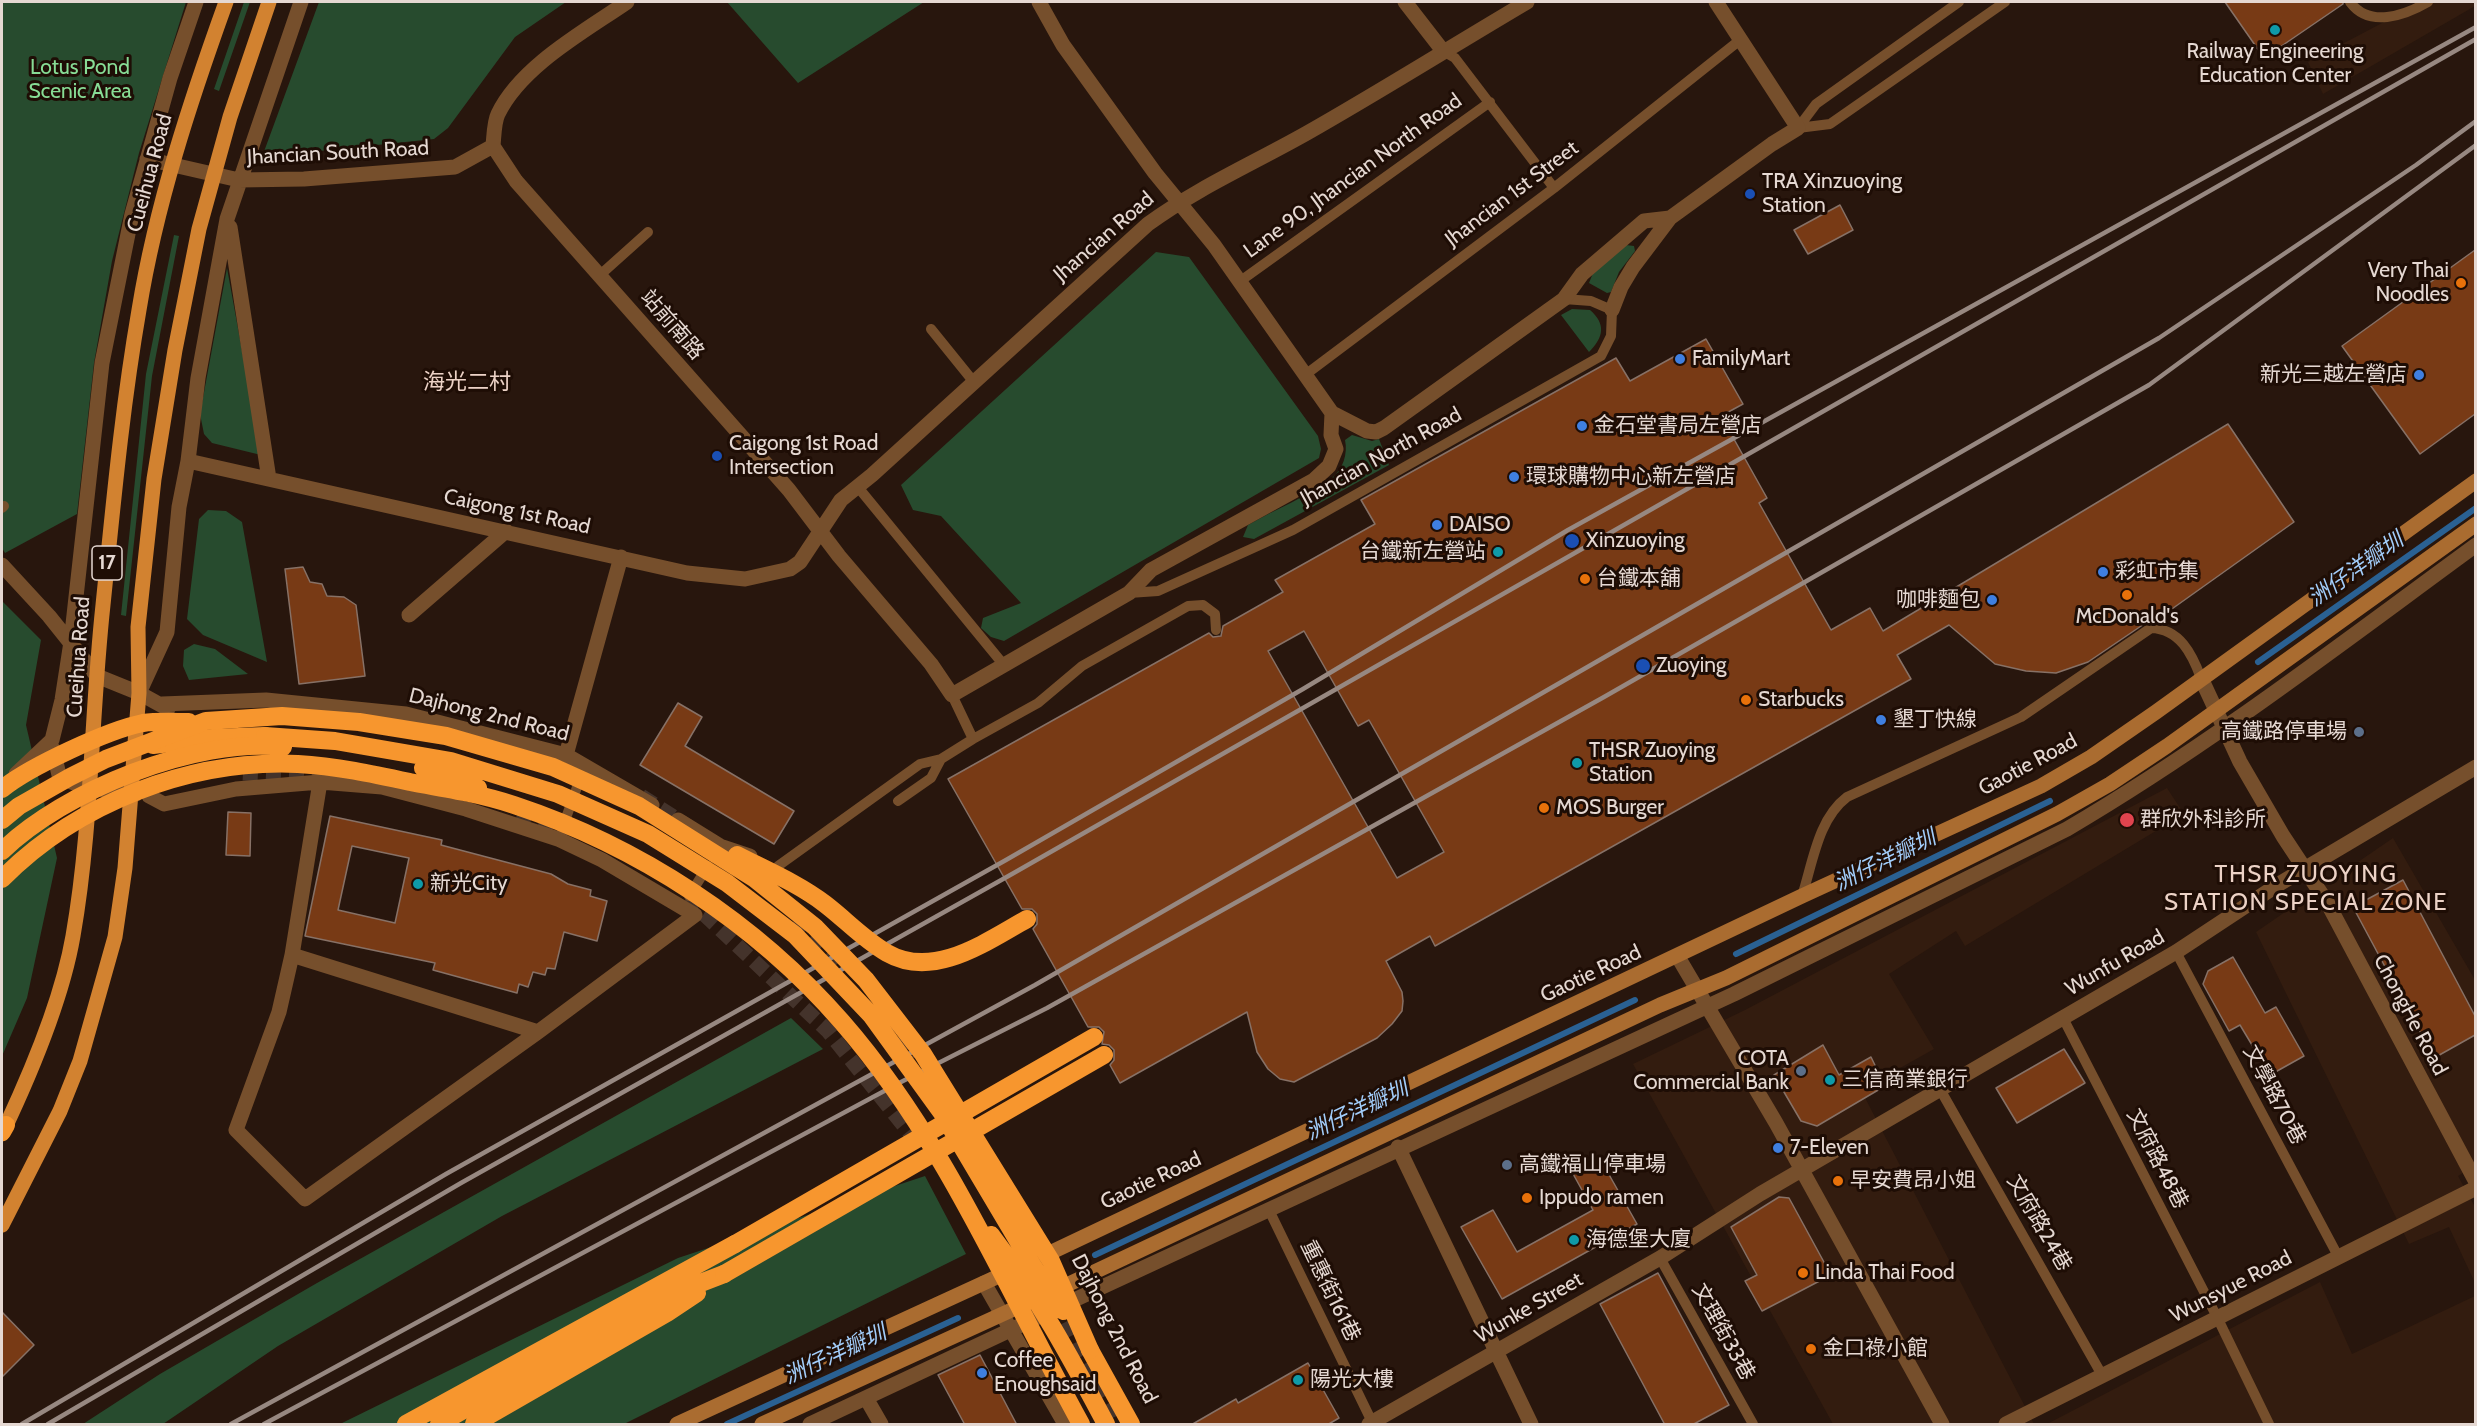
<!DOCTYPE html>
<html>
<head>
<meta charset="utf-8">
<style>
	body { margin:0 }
	#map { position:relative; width:2477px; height:1426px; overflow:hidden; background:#28160d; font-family:Cabin,sans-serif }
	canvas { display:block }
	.frame { position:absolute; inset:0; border:3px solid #e5d8d2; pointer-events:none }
</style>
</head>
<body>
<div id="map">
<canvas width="2477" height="1426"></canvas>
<div class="frame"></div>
</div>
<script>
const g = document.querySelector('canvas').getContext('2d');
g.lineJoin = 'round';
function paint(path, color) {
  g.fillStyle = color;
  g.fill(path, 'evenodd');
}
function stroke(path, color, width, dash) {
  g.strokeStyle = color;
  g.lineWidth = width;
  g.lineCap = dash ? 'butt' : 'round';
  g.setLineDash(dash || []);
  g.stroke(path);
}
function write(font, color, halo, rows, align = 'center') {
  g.font = font + ' Cabin,"Noto Sans TC",sans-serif';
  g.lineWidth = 6;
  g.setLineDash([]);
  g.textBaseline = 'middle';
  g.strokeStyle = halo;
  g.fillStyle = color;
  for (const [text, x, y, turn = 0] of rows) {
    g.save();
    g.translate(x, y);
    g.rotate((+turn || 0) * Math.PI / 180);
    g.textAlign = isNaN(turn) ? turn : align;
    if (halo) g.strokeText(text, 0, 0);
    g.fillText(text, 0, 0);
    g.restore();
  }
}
const built = new Path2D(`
	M2422,2h53v4l-152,88 -15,-32z
	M2167,788l17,26 -219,132 -9,-15 -67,43 45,75 -73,41 173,334h-201l-200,-360 112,-54z
	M2393,838l82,142v186l-17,10 17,31v76l-26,-56 -40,17 -153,-312z
	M2320,1282l32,72 123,-58 1,128h-429z`);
const green = new Path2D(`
	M2,2h184l-47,151 -27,108 -18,102 -17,151 -72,39 -3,-5z
	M244,2h6l-31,89 -5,-2z
	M319,2h247l-51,35 -67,91 -14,11 -172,18z
	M727,2h197l-126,81z
	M174,235l5,1 -27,140 -26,240 -5,-1 25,-241z
	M1626,245l8,1 1,5 -16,21 -8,20 -4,1 -18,-10 4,-10z
	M1156,252l33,5 129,179 3,13 -2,9 -315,183 -13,-4 -10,-9 2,-10 38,-15 -80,-87 -28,-6 -12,-25z
	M227,268l34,187 -49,-12 -8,-9 -4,-20z
	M1572,309l18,1c16,14 14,27 -1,42l-28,-37z
	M1352,435l20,6 7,-2 10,26 -135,74 -11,-2 5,-12c26,-15 61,-29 84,-47 11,-9 16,-24 13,-38z
	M208,510l18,1 16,11 25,140 -64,-27 -16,-16 12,-100z
	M2,601l39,39 -15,85 31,133 -30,140 -25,58z
	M194,644l21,5 33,25 -59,6 -6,-14 1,-16z
	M791,1018l32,31 -321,167 -224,130 -115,78h-80l77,-50 157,-91z
	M925,1176l41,78 -342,170h-284l338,-166z`);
const stream = new Path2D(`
	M2258,662l218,-154
	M1736,954l314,-153
	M1095,1255l540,-255
	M727,1424l231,-106`);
const building = new Path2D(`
	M2225,2h118v2l-79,54z
	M1840,205l13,25 -45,24 -14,-24z
	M2475,250v164l-55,40 -78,-108z
	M1706,339l37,65 -22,12 46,82 -8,5 72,127 39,-22 13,23 345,-207 66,98 -139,99 -8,1 -59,40 -32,11 -30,-2 -31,-7 -46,-39 -52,30 14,24 -476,267 -5,-10 -44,25 16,31 1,9 -1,10 -10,13 -15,14 -83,44 -14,-3 -12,-10 -11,-17 -10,-40 -127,71 -10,-18 4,-5v-10l-5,-5 -7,-1 2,-12 -5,-5h-11l-55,-98 4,-5v-10l-5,-5h-10l-74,-130 261,-146 4,4 8,-1 2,-10 60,-34 -8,-12 100,-56 -14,-24 255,-142 14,23zM1304,631l54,95 11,-6 75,132 -47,26 -129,-227z
	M303,567l7,15 12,2 5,12 17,1 12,8 9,71 -66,8 -14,-115z
	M678,703l24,14 -17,29 109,65 -20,33 -134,-79z
	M228,812l23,1 -1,43 -24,-1z
	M330,816l112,24 -1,5 110,29 17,10 23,6 -1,6 17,5 -10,40 -33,-9 -9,37 -8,-1 -2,7 -12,-3 -5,15 -9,-3 -2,9 -84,-23 2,-7 -130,-27zM352,846l57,12 -14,65 -57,-13z
	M2403,880l72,136v19l-41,23 -81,-151z
	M2233,957l32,56 11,-6 28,49 -34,19 -30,-50 -11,6 -26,-47 5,-13z
	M1823,1045l16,30 32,-18 14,29 -68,40 -16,-5 -27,-46z
	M2064,1049l21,34 -68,40 -21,-35z
	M1599,1157l38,67 -135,75 -41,-72 32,-17 24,42 76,-42 -21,-38z
	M1779,1197l10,1 42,77 -69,36 -17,-30 12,-6 -26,-48z
	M1658,1273l71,132 -37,20h-27l-65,-121z
	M2,1312l32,33 -32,32z
	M980,1355l37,70h-52l-27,-50z
	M1308,1363l31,55 -12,7h-136l45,-26 2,4z`);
const streetTunnel = new Path2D(`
	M243,773l78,4
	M641,796l48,31
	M516,818l51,17
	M684,902l20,12 124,117 93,116
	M795,920l44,45
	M886,1018l26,41
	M1056,1301l63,123`);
const lane = new Path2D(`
	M2350,2c19,26 54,14 78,0
	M1443,51l12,7 99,130
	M1798,128l32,-4 175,-122
	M1798,128l18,-24 143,-102
	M600,275l48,-43
	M1239,282l251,-180
	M931,329l42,52
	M1305,375l249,-187 186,-148
	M857,486l146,178
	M2,508l2,-2
	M1129,593l29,-2 135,-61 308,-174 10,-20 1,-26 -21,-9 -27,-2
	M973,739l65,-36 44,-37 106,-60 15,-1 12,9 1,16
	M898,801l33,-23 10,-19
	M562,829l19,-53
	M778,866l142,-102 21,-5 32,-20 -21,-44
	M689,896l19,-30
	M1802,896c11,-34 16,-77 45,-99l174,-80 130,-89c29,1 41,26 50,50
	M2176,952l162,304
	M2063,1018l154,299 52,107
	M1941,1091l161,284
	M1268,1208l105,216
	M1660,1258l93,166`);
const street = new Path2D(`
	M1039,2l24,43 92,128 59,72 118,168 35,18 9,1 8,-4 180,-129 18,-25 62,-53 26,-3
	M1405,2l38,49
	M493,146l23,35 273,309 50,66 92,108 21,31 177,-102 22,-23 163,-90 15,-14 7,-17 -5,-14 1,-22
	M493,146c1,-10 1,-24 5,-32 23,-48 87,-83 129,-112
	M147,159l92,21 65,-1 151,-12 38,-21
	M230,227l39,252
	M1612,310l9,-23 12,-20 37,-49 102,-74 26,-16 -82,-126
	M188,461l499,112 58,6 45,-10 10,-7 41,-62 31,-25 276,-251c49,-36 106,-61 159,-91 74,-42 147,-88 220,-131
	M2,565l47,51 48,60 42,17 29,16
	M409,615l97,-84
	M2201,678l39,84 43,74 45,68 148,278
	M139,693l28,-61 12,-125 9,-46 10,-83 29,-159 74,-217
	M162,704l104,-4 140,14 160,41 86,50
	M53,749l6,26c23,16 50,14 77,19
	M566,755l55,-198
	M16,774l36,-34 10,-40 9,-58 31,-279 30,-149 38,-136 26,-76
	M149,796l15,8 72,-15 84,-7 62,5 84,22 92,30 44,21 93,55 -157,117 -233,167 -69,-69 43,-118 13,-57 28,-173
	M678,820l42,26 30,10
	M292,955l246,77
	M1678,957l98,166 166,301
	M1398,1147l133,277
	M984,1283l81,141
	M1059,1307l675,-313 333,-165c143,-84 275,-186 409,-284
	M866,1398l15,26
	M810,1424l228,-107
	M1369,1424l291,-166 100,-64 416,-242 103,-68 197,-117
	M2006,1424l470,-236`);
const secondary = new Path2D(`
	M1037,1259l765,-363 239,-110 50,-29 65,-45 320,-231
	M1054,1291l606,-286 66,-27 331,-164 53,-30 57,-38 309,-222
	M677,1424l335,-154
	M762,1424l267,-122`);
const primary = new Path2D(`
	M2,1134c28,-59 60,-134 71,-198 19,-109 18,-221 30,-331 10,-98 19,-197 36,-295 17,-105 51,-208 87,-308
	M2,1225l58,-114 20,-50 35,-124 10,-69 14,-175 -1,-66 16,-148 21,-129 24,-121 31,-112 39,-115`);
const highway = new Path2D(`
	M153,745l60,-7 52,-2
	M2,1132l4,-7
	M1090,1350l41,74
	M406,1424l329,-180
	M439,1424l215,-123 70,-27
	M474,1424l193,-111 30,-20`);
const rail = new Path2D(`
	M22,1424l424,-250 560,-314 297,-171 265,-159 908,-503
	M48,1424l413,-241 551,-309 1464,-835
	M231,1424l804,-439 1124,-647 257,-173 60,-44
	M264,1424l637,-342 146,-74 557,-311 545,-312 327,-240`);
const highwayBridge = new Path2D(`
	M265,736l70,5 116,20 107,33 90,40 79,49 68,52 76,80 71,98 92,155 29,43
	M423,768l20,4 35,16
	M2,789c27,-22 106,-59 141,-66 14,-2 31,-1 46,-1
	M2,820l17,-14 51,-29 36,-18 100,-38 76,-5 77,6 87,14 107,31 86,39 116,73 60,48 51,53 57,74 128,207 39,89
	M2,851c62,-60 193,-114 281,-104
	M737,855c29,15 62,29 88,49 21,16 38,35 62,49 47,27 100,-12 140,-34
	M2,879c75,-76 188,-120 296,-115 38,2 75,10 112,18 34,6 71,12 104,23 124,41 242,118 328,217 103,118 164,266 239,402
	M991,1235c45,59 80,123 115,189
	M735,1244l359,-207
	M724,1274l380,-219`);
const markers = [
	[2275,30,6,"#0f9aa8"],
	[1750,194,6,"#1a4fb4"],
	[2461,283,6,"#e8710a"],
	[1680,359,6,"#3f7fe0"],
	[2419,375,6,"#3f7fe0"],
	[1582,426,6,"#3f7fe0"],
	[717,456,6,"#1a4fb4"],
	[1514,477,6,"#3f7fe0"],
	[1437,525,6,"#3f7fe0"],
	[1572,541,8,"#1a4fb4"],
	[1498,552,6,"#0f9aa8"],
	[2103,572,6,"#3f7fe0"],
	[1585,579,6,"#e8710a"],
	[2127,595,6,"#e8710a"],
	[1992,600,6,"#3f7fe0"],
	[1643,666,8,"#1a4fb4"],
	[1746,700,6,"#e8710a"],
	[1881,720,6,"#3f7fe0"],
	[2359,732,6,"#5c6f8a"],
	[1577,763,6,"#0f9aa8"],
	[1544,808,6,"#e8710a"],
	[2127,820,8,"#e0444e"],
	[418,884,6,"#0f9aa8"],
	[1801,1071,6,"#5c6f8a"],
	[1830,1080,6,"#0f9aa8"],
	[1778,1148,6,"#3f7fe0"],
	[1507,1165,6,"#5c6f8a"],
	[1838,1181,6,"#e8710a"],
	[1527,1198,6,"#e8710a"],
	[1574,1240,6,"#0f9aa8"],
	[1803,1273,6,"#e8710a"],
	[1811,1349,6,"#e8710a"],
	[982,1373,6,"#3f7fe0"],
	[1298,1380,6,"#0f9aa8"]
];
const shields = [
	[107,563,30]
];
const shieldNames = [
	["17",107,563]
];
const poiNames = [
	["Railway Engineering",2275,52,"center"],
	["Education Center",2275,76,"center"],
	["TRA Xinzuoying",1762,182],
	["Station",1762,206],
	["Very Thai",2449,271,"right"],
	["Noodles",2449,295,"right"],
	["FamilyMart",1692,359],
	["新光三越左營店",2407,375,"right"],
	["金石堂書局左營店",1594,426],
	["Caigong 1st Road",729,444],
	["Intersection",729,468],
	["環球購物中心新左營店",1526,477],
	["DAISO",1449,525],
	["Xinzuoying",1586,541],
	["台鐵新左營站",1486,552,"right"],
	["彩虹市集",2115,572],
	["台鐵本舖",1597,579],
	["咖啡麵包",1980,600,"right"],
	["McDonald's",2127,617,"center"],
	["Zuoying",1656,666],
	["Starbucks",1758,700],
	["墾丁快線",1893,720],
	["高鐵路停車場",2347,732,"right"],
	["THSR Zuoying",1589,751],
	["Station",1589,775],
	["MOS Burger",1556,808],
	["群欣外科診所",2140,820],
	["新光City",430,884],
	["COTA",1789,1059,"right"],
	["Commercial Bank",1789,1083,"right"],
	["三信商業銀行",1842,1080],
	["7-Eleven",1790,1148],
	["高鐵福山停車場",1519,1165],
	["早安費昂小姐",1850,1181],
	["Ippudo ramen",1539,1198],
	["海德堡大廈",1586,1240],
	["Linda Thai Food",1815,1273],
	["金口祿小館",1823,1349],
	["Coffee",994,1361],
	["Enoughsaid",994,1385],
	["陽光大樓",1310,1380]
];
const parkNames = [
	["Lotus Pond",80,68],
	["Scenic Area",80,92]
];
const streetNames = [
	["Jhancian South Road",338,153,-3],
	["Cueihua Road",150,173,-75],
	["Lane 90, Jhancian North Road",1353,176,-36],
	["Jhancian 1st Street",1512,194,-37],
	["Jhancian Road",1104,237,-41],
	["站前南路",672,325,49],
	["Jhancian North Road",1381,457,-29],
	["Caigong 1st Road",517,512,12],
	["Cueihua Road",79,657,-86],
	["Dajhong 2nd Road",489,715,14],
	["Gaotie Road",2028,765,-28],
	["Wunfu Road",2115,963,-30],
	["Gaotie Road",1591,974,-25],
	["ChongHe Road",2410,1015,62],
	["文學路70巷",2274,1095,62],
	["文府路48巷",2157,1159,63],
	["Gaotie Road",1151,1181,-25],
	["文府路24巷",2039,1223,60],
	["Wunsyue Road",2231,1287,-27],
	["重惠街161巷",1330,1291,64],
	["Wunke Street",1529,1308,-30],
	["Dajhong 2nd Road",1114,1329,63],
	["文理街33巷",1723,1332,61]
];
const neighbourhoodNames = [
	["海光二村",467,383]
];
const waterNames = [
	["洲仔洋瓣圳",2356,570,-35],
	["洲仔洋瓣圳",1885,861,-26],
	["洲仔洋瓣圳",1357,1111,-25],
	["洲仔洋瓣圳",835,1355,-25]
];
const quarterNames = [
	["THSR ZUOYING",2306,875],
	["STATION SPECIAL ZONE",2306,903]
];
paint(built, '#331c0f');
paint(green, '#274b2e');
stroke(stream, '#2a6193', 6);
paint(building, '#783a15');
stroke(building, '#877166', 1.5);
stroke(streetTunnel, '#44332b', 15, [15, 8]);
stroke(lane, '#764f2c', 10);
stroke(street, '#764f2c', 15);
stroke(secondary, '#aa6c30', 15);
stroke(primary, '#d28230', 15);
stroke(highway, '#f7962e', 18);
stroke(rail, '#978881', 4.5);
stroke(highwayBridge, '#f7962e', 18);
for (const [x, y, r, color] of markers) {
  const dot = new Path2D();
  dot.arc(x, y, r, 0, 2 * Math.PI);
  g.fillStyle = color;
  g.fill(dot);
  stroke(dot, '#1e0d05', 2);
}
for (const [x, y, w] of shields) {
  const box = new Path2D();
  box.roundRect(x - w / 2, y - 17, w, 34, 4.5);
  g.fillStyle = '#1e0d05';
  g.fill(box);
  stroke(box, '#e5d8d2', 1.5);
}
write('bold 20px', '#e5d8d2', null, shieldNames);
write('21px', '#e5d8d2', '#1e0d05', poiNames, 'left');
write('21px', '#87dc95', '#1e0d05', parkNames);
write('21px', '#e5d8d2', '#1e0d05', streetNames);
write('22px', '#ecd2c6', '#1e0d05', neighbourhoodNames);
write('italic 22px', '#a2cdfa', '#1e0d05', waterNames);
g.letterSpacing = '1.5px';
write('24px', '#ecd2c6', '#1e0d05', quarterNames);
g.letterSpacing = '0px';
</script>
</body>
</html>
